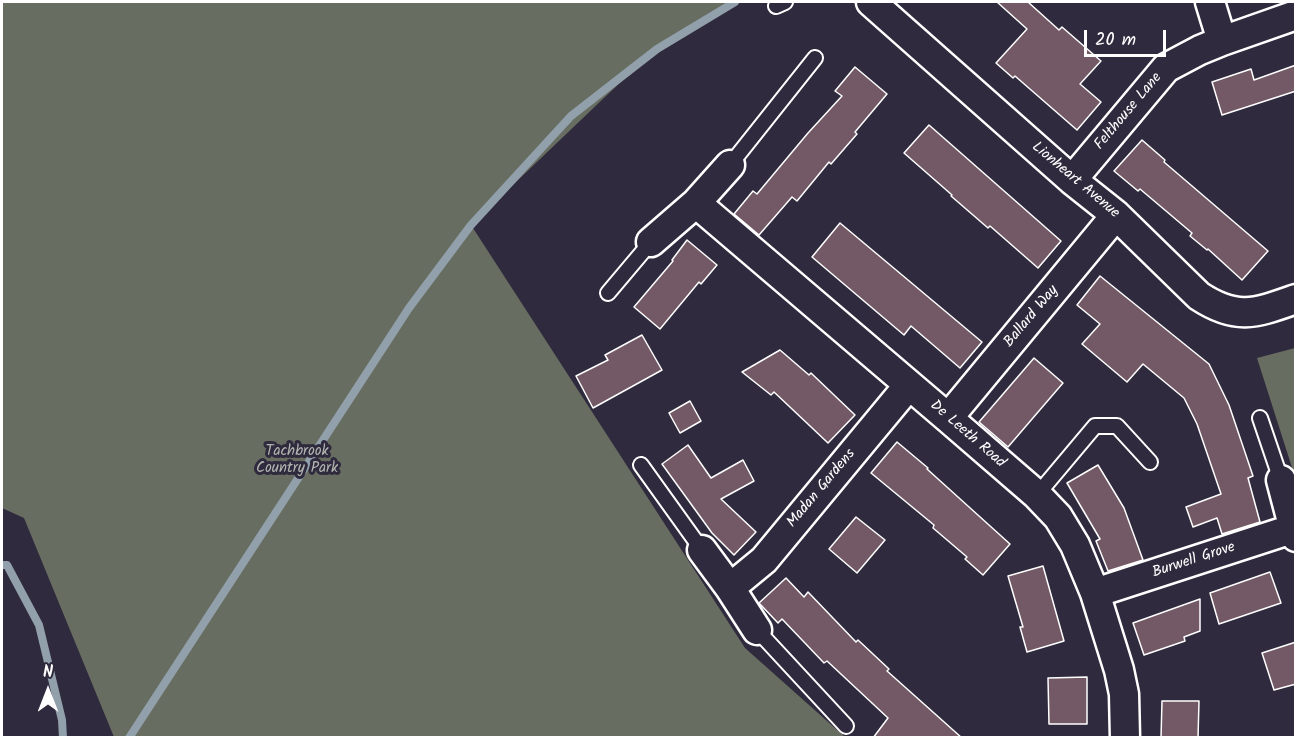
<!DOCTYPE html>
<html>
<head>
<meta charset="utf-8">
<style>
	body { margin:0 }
	#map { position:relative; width:1297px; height:739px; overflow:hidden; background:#2f2a3d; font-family:Kalam,sans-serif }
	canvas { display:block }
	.frame { position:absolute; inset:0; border:3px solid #fff; pointer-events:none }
	.north { position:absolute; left:18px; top:661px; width:60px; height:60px; -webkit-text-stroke:4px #2f2a3d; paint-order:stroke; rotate:0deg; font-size:16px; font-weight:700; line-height:24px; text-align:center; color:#fff }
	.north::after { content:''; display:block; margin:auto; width:21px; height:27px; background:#fff; clip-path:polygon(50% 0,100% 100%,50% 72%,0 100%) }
	.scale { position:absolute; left:1084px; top:30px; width:82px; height:27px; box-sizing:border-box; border:3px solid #fff; border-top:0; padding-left:8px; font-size:18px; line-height:21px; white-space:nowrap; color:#fff; -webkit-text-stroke:4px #2f2a3d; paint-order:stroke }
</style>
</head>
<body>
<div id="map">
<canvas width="1297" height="739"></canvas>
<div class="frame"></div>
<div class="north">N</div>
<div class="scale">20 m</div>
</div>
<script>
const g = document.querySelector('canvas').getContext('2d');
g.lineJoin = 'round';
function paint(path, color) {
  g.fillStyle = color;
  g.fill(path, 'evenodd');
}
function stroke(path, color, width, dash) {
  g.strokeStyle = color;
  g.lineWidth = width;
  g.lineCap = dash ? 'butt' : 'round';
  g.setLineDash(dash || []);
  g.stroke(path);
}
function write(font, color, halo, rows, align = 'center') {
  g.font = font + ' Kalam,sans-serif';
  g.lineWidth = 6;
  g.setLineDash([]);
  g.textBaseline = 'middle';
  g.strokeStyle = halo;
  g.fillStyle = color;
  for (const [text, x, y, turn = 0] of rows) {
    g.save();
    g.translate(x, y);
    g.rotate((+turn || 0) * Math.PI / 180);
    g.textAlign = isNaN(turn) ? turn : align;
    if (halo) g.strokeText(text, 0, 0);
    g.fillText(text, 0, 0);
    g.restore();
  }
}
const green = new Path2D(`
	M2,2h733l-85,52 -179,171 274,423 100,89h-731l-90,-219 -22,-10z
	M1295,348h1l-1,129 -38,-119z`);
const stream = new Path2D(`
	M2,565h5l32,60 23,95 1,18
	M129,738l280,-430 62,-83 100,-109 86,-67 78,-47`);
const building = new Path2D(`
	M997,2h31l31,28 3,-3 39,34 -21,23 21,18 -24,28 -62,-54 -2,2 -17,-15 31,-34z
	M1296,65v26l-74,24 -10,-33 39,-13 3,11z
	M855,67l32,27 -32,38 2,2 -26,30 -2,-2 -32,39 -5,-4 -33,38 -25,-21 19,-23 4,3 51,-61 34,-37 -7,-5z
	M929,125l132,116 -23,27 -48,-42 -2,2 -37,-32 1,-1 -48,-42z
	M1142,140l23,20 -1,2 104,89 -26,29 -34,-31 -1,1 -17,-14 2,-3 -52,-44 -2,2 -24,-20z
	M840,223l142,119 -22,26 -49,-42 -7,9 -92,-78z
	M687,240l30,25 -16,19 -2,-2 -39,47 -26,-22 39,-46 -1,-1z
	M1100,276l109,88 20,41 24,71 -5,2 12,44 -38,12 -5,-16 -24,9 -7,-20 35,-13 -24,-70 -13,-26 -41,-34 -16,18 -45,-38 18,-20 -23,-19z
	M642,335l20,35 -69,38 -17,-32 32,-16 -3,-5z
	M780,350l29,25 2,-2 44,42 -27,28 -54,-51 -3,3 -29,-23z
	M1034,358l29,25 -55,64 -29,-25z
	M690,401l11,20 -21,12 -11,-20z
	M897,442l31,26 -1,1 83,75 -27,31 -18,-16 2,-2 -34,-29 1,-3 -63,-52z
	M688,445l23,33 32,-18 11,21 -33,18 35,33 -22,23 -22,-22 -50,-69z
	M1098,465l26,43 19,52 -35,11 -12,-30 4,-2 -33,-56z
	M856,517l29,23 -28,33 -28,-24z
	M1043,566l21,75 -37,11 -7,-25h3l-15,-51z
	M1270,572l11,31 -62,21 -9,-31z
	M786,578l18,19 4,-5 48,50 2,-2 31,29 -2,2 75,67h-89l15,-20 -61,-57 -3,2 -42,-44 -4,4 -19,-20z
	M1200,599v32l-16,6 1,4 -41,14 -11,-32z
	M1296,642v42l-22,6 -12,-37z
	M1087,677v47h-38l-1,-46z
	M1162,701h37l-1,37h-37z`);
const service = new Path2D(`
	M776,6l9,-4
	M730,165l85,-107
	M608,293l43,-51
	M1260,418l21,62
	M641,465l61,85
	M1037,495l58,-69h22l33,36
	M757,630l89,96`);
const minor = new Path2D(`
	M871,2l201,178 44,35 83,81c38,25 57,17 97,3
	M1210,2l12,39
	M1072,180l94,-112 34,-18 22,-9 74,-26
	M696,203l252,215 89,77 21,22 17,28 20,48 24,77 5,24 1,44
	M651,242l45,-39 34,-38
	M948,418l168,-203
	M1281,480l15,57
	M702,550l28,38 27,42
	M730,588l34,-28 145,-175
	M1095,593l197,-64`);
const streetNames = [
	["Felthouse Lane",1129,112,-50],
	["Lionheart Avenue",1075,181,40],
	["Ballard Way",1032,317,-50],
	["De Leeth Road",967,435,41],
	["Madan Gardens",822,489,-50],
	["Burwell Grove",1194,561,-18]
];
const parkNames = [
	["Tachbrook",297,452],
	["Country Park",297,469]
];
paint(green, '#676d60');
stroke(stream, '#92a0ac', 8);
paint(building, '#725965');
stroke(building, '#fff', 1.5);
stroke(service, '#fff', 18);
stroke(minor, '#fff', 33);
stroke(service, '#2f2a3d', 14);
stroke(minor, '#2f2a3d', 28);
write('15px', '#fff', '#2f2a3d', streetNames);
write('15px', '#b3b6b0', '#2f2a3d', parkNames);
</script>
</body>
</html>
